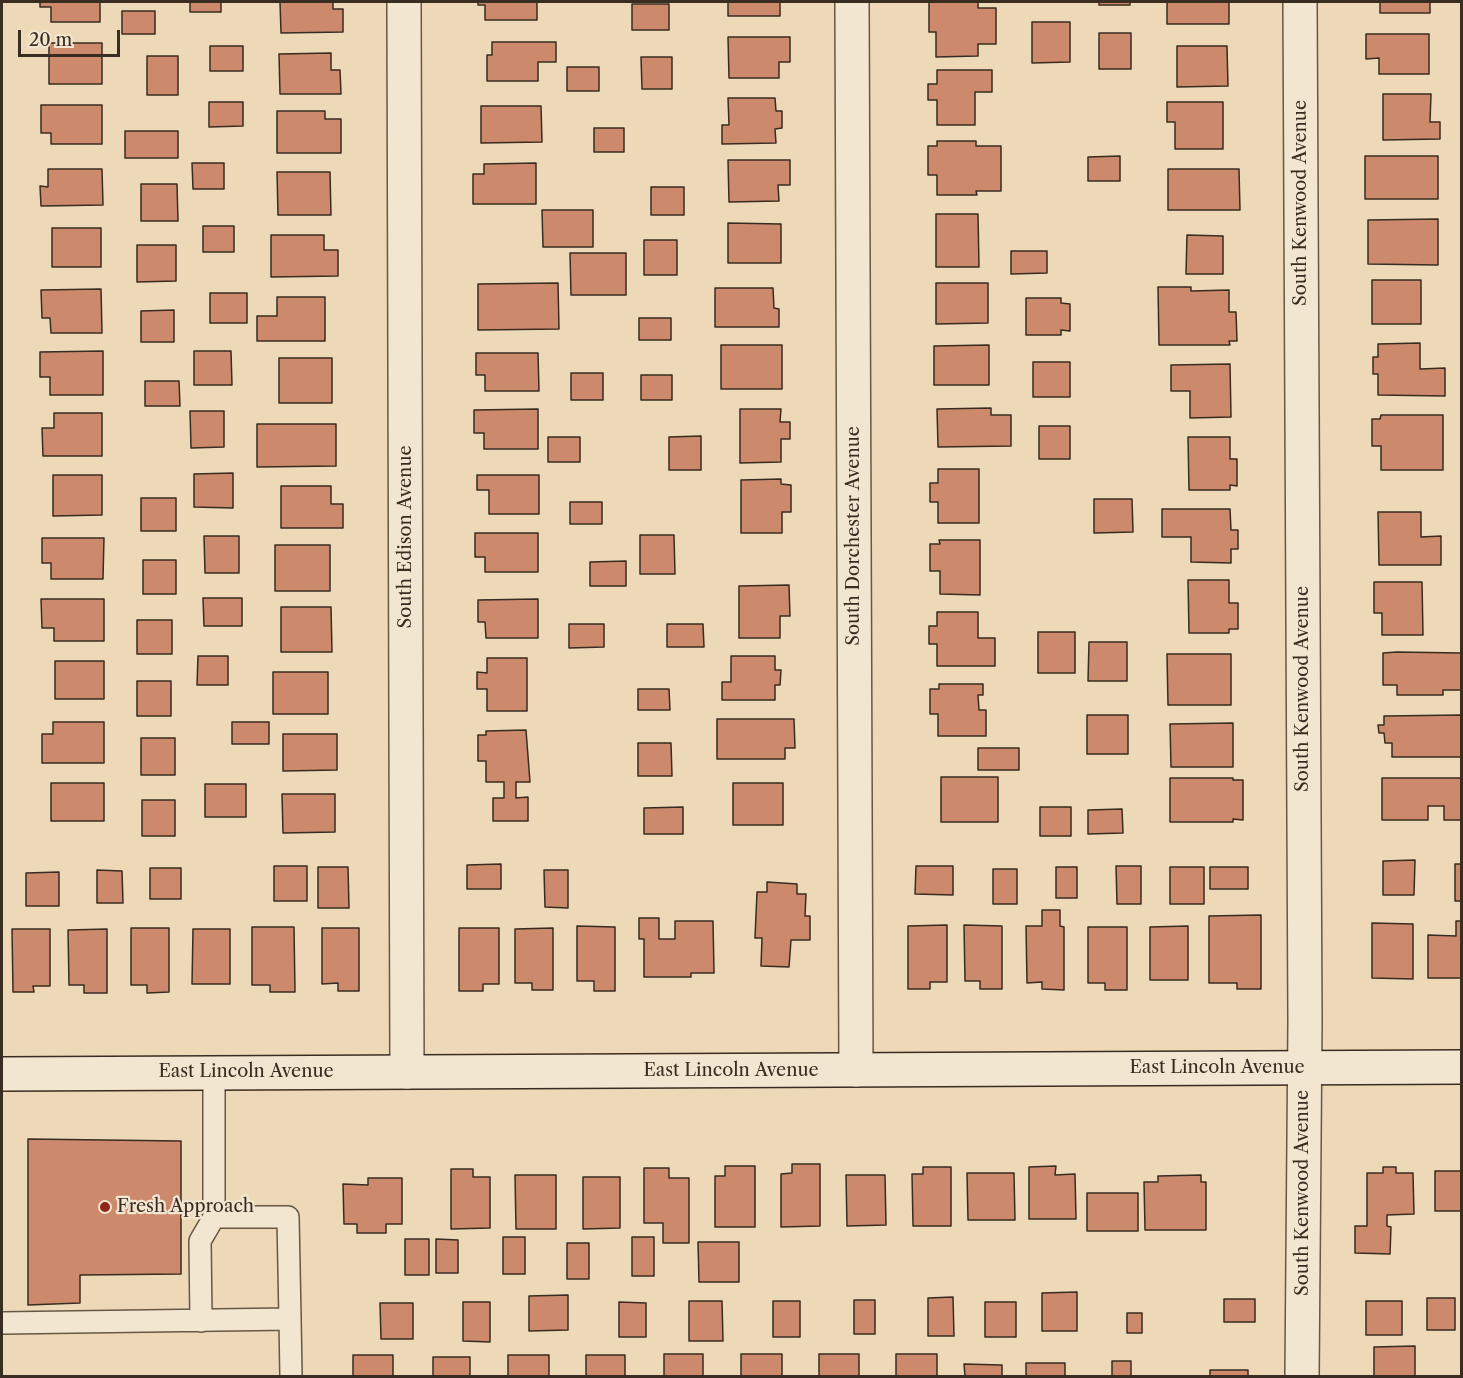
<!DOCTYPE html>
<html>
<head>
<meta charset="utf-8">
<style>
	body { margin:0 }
	#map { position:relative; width:1463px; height:1378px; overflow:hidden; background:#edd9b8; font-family:"Libre Caslon Text",serif }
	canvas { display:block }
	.frame { position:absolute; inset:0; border:3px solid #392c20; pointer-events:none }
	.scale { position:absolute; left:18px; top:30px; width:102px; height:27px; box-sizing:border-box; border:3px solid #392c20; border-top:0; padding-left:8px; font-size:18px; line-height:21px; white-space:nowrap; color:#392c20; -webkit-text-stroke:4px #f3e6d1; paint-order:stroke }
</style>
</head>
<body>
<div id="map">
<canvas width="1463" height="1378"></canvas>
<div class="frame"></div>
<div class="scale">20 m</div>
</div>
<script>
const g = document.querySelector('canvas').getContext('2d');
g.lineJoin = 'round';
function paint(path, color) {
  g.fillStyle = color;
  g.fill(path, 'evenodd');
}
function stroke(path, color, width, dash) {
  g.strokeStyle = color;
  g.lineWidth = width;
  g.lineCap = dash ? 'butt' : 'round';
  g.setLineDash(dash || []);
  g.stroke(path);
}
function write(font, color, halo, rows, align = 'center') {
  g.font = font + ' "Libre Caslon Text",serif';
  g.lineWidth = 4.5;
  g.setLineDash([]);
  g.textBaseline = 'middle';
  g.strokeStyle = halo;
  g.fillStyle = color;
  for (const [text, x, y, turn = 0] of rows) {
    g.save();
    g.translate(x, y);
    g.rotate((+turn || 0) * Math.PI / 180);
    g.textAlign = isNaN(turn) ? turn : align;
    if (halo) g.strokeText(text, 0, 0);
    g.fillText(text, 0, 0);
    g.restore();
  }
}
const building = new Path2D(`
	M40,2h60v20h-49v-15h-11z
	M190,2h31v10h-31z
	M280,2h53v7h10v23l-62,1z
	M478,2h59v18h-52v-15h-7z
	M728,2h52v14h-52z
	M929,2h49v6h18v36h-18v12l-42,1v-25h-7z
	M1099,2h31v3h-31z
	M1167,2h62v22h-62z
	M1380,2h50v11h-50z
	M632,4h37v26h-37z
	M122,11h33v23h-33z
	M1032,22h38v40l-38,1z
	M1099,33h32v36h-32z
	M1366,34h63v40h-50v-16l-13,1z
	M728,37h62v25h-11v16h-50z
	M492,42h64v20h-18v19h-51v-26h5z
	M49,43h53v41h-53z
	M210,46h33v25h-33z
	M1177,46h50l1,40 -51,1z
	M331,53v17h9l1,24h-61l-1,-40z
	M147,56h31v39h-31z
	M641,57h31v32h-30z
	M567,67h32v24h-32z
	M937,70h55v22h-17v33h-38v-25h-9v-16h9z
	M1383,94h48l-1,28h10v17l-57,1z
	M728,98h47l1,13h6v17l-7,1 1,14 -54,1v-19h7z
	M209,102h34v24l-34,1z
	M1167,102h56v47h-48v-27h-8z
	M41,105h61v39h-51v-11h-10z
	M481,106h60l1,36 -61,1z
	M277,111h48v8h16v34h-64z
	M594,128h30v24h-30z
	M125,131h53v27h-53z
	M937,141h39v5h25v45h-25l1,4h-40v-20h-9v-29h9z
	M1120,156v25h-32v-24z
	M1365,156h73v43h-73z
	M728,160h62v25h-12l1,16 -50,1z
	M192,163h32v26h-31z
	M536,163v41h-63v-30h11v-10z
	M48,169h54l1,36 -62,1 -1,-20 8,1z
	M1168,169h71l1,41h-72z
	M277,172h53l1,43h-53z
	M141,184h36l1,37h-37z
	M651,187h33v28h-33z
	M542,210h51v37h-50z
	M936,214h42l1,53h-43z
	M1438,219v46l-70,-1v-44z
	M728,223l53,1v39h-53z
	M203,226h31v26h-31z
	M52,228h49v39h-49z
	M271,235h53v15h14v26l-67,1z
	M1187,235l36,1v38h-37z
	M644,240h33v35h-33z
	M137,245h39v36l-39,1z
	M1011,251h36v22l-36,1z
	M570,253h56v42h-55z
	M1372,280h49v44h-49z
	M558,283l1,46 -81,1v-46z
	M936,283h52v40l-52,1z
	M1158,287h33v4l38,-1v22h7l1,29h-8l1,4h-71z
	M715,288h58l1,20 5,1v18h-64z
	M101,289l1,44h-51l-1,-15h-8l-1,-28z
	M210,293h37v30h-37z
	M277,297h48v44h-68v-25h20z
	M1026,298h35v5l9,1v27l-9,-1v5h-35z
	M174,310v32h-33v-31z
	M639,318h32v22h-32z
	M1420,343v26l25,-1v28l-67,-1v-21h-5v-17h5v-13z
	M721,345h61v44h-61z
	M989,345v40h-55v-39z
	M103,351v44h-53v-18h-10v-25z
	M194,351h37l1,34h-38z
	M476,353h62l1,38h-54v-16h-9z
	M279,358h53v45h-53z
	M1033,362h37v35h-37z
	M1230,364l1,53 -41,1v-27h-19v-26z
	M571,373h32v27h-32z
	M641,375h31v25h-31z
	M145,381h34l1,25h-35z
	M991,408v7h20v31l-73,1 -1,-38z
	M538,409v40h-54v-16h-10v-23z
	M740,409h41l-1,13h10v17h-9v23l-41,1z
	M190,411h34v36l-33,1z
	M54,413h48v43h-59l-1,-28h12z
	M1381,415h62v55h-62v-24h-9v-27h8z
	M257,424h79v42l-79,1z
	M1039,426h31v33h-31z
	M701,436v34h-32v-33z
	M548,437h32v25h-32z
	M1188,437h42v22h7v27l-7,-1v5h-41z
	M938,469h41v54h-41v-21h-8v-19h8z
	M233,473v35l-39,-1v-33z
	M53,475h49v40l-49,1z
	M477,475h62v39h-50v-24h-12z
	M781,479v5l10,1v27h-9v21h-41v-53z
	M281,486h50v18h12v24h-62z
	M141,498h35v33h-35z
	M1094,499h38l1,33 -39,1z
	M570,502h32v22h-32z
	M1162,509h68l1,21h7v19h-7v14l-40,-1v-25h-29z
	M1378,512h43v25l20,-1v29h-62z
	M475,533h63v39h-53v-15h-10z
	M640,535h34l1,39h-35z
	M204,536h35v37h-34z
	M42,538h62l-1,41h-52v-16h-9z
	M939,540h41v55l-40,-1v-23h-10v-27h10z
	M275,545h55v46h-55z
	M143,560h33v34h-33z
	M626,561v25h-36v-24z
	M1188,580h41v23h9v26h-9v4h-40z
	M1374,582h48l1,53h-41v-22h-8z
	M789,585l1,31h-10v22h-41v-52z
	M203,598h39v28h-38z
	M41,599h63v42h-50v-13h-12z
	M538,599v39h-52l-1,-16h-7v-22z
	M281,607h50l1,45h-51z
	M937,612h41v26h17v28h-58v-22h-8v-18h8z
	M137,620h35v34h-35z
	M569,624h35v23l-35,1z
	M667,624h36l1,23h-37z
	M1038,632h37v41h-37z
	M1089,642h38v39h-39z
	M1397,652l65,1v37h-19v5h-46v-10h-14v-32z
	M1167,654h64v51h-63z
	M198,656h30v29h-31z
	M731,656h44v14h6l-1,15h-5v15h-53v-18h9z
	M487,658h40v53h-40v-22h-10v-17l10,1z
	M55,661h49v38h-49z
	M273,672h55v42h-55z
	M137,681h34v35h-34z
	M939,684h44v11h-5l1,15h7v26h-48v-22h-8v-25h9z
	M638,689h31l1,21h-32z
	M1087,715h41v39h-41z
	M1462,715v42h-70v-14h-7l-1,-10h-5l-1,-8h6v-9z
	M717,719h77l1,29h-10v11h-68z
	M53,722h51v41h-62v-29h11z
	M232,722h37v22h-37z
	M1233,723v44h-62l-1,-43z
	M526,730l4,52h-14v16l12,-1v24h-35v-23h11v-16h-18v-21h-8v-26h8v-4z
	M283,734h54v36l-54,1z
	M141,738h34v37h-34z
	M638,743h33l1,33h-34z
	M978,748h41v22h-41z
	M941,777h57v45h-57z
	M1170,778h63v2h10v40l-10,-1v3h-63z
	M1382,778h80v42h-18v-14h-16v14h-46z
	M51,783h53v38h-53z
	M733,783h50v42h-50z
	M205,784h41v33h-41z
	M282,794h53v38l-52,1z
	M142,800h33v36h-33z
	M683,807v27h-39v-26z
	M1040,807h31v29h-31z
	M1122,809l1,24 -35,1v-24z
	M1415,860l-1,35h-31v-34z
	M501,864v25h-34v-24z
	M1455,864h7v37h-7z
	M274,866h33v35h-33z
	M916,866h37v29l-38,-1z
	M1116,866h25v38h-24z
	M318,867h30l1,41h-31z
	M1056,867h21v31h-21z
	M1170,867h34v37h-34z
	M1210,867h38v22h-38z
	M150,868h31v31h-31z
	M993,869h24v35h-24z
	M97,870l25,1 1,32h-26z
	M544,870h24v38l-23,-1z
	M59,872v34h-33v-33z
	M767,882l30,2v10h9l-1,22h5v24h-19l-2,27 -28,-1 1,-28h-7l2,-46h10z
	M1042,910h18v16l4,1v63l-22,-1v-7l-15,1 -1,-57h16z
	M1261,915v74h-24v-6h-28v-67z
	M639,918h20v21h16v-18h38l1,52h-23v4h-47v-38h-5z
	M1456,921h6v57h-34v-43l28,1z
	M1372,923l41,1v55l-41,-1z
	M947,925v57h-17v7h-22v-63z
	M964,925l38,1v63h-22v-8h-15z
	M577,926l38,1v64h-21v-10h-17z
	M1188,926v54h-38v-53z
	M252,927h42l1,65h-25v-7h-18z
	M1088,927h39v63h-22v-7h-17z
	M131,928h38v64l-22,1v-8h-16z
	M322,928h37v63h-21v-8l-16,1z
	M459,928h40v56h-16v7h-24z
	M553,928v62h-21v-7h-17v-54z
	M12,929h38v57h-17l1,6h-21z
	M107,929v64h-23v-8h-15l-1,-55z
	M193,929h37v55h-38z
	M28,1139l153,2v133l-101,1v28l-52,2z
	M792,1164h28v62l-39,1v-53l11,-1z
	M725,1166h30v61h-40v-51h10z
	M1056,1166l-1,9 20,-1 1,45h-47v-52z
	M923,1167h28v59h-38l-1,-52h11z
	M1383,1167h13v6h17l1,41 -27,1v11l4,1 -1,27 -35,-1v-27h12v-53h16z
	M644,1168h25v10h20v65h-26v-20h-19z
	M451,1169h22v8h17v51l-39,1z
	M1435,1171h27v40h-27z
	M967,1173h47l1,47h-47z
	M515,1175h41v54h-40z
	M846,1175h39l1,50 -39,1z
	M1201,1175v7h5v48h-61l-1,-48h14v-6z
	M583,1177h37v51l-37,1z
	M368,1178h34v46h-16v9h-29v-9h-13l-1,-40 25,1z
	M1087,1193h51v38h-51z
	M503,1237h22v37h-22z
	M632,1237h22v39h-22z
	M405,1239h24v36h-24z
	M436,1239l22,1v33h-22z
	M698,1242h41v40h-40z
	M567,1243h22v36h-22z
	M1077,1292v39h-35v-38z
	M568,1295v35l-39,1v-35z
	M953,1297l1,39h-26v-38z
	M1427,1298h28v32h-28z
	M1224,1299h31v23h-31z
	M854,1300h21v34h-21z
	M689,1301h33l1,40h-34z
	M773,1301h27v36h-27z
	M1366,1301h36v34h-36z
	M463,1302h27v40l-27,-1z
	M619,1302l27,1v34h-27z
	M985,1302h31v35h-31z
	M380,1303h33v36h-32z
	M1127,1313h15v20h-15z
	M1415,1346v30h-41v-29z
	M664,1354h39v22h-39z
	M741,1354h41v22h-41z
	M819,1354h40v22h-40z
	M896,1354h41v22h-41z
	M353,1355h40v21h-40z
	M508,1355h41v21h-41z
	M586,1355h39v21h-39z
	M433,1357h37v19h-37z
	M1112,1361h19v15h-19z
	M1026,1363h39v13h-39z
	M964,1364l38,1v11h-37z
	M1210,1370h38v6h-38z`);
const lane = new Path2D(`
	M214,1217h74l2,102
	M201,1321l-1,-80 14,-24v-144
	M2,1323l288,-4 1,57`);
const street = new Path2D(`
	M404,2l3,1070
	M852,2l4,1068
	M1300,2l5,1020 -3,354`);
const secondary = new Path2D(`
	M2,1074l1460,-7`);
const markers = [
	[105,1207,6,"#8f2418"]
];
const streetNames = [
	["South Kenwood Avenue",1301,203,-90],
	["South Dorchester Avenue",854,536,-90],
	["South Edison Avenue",406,537,-90],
	["South Kenwood Avenue",1303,689,-90],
	["East Lincoln Avenue",1217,1068],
	["East Lincoln Avenue",731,1071],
	["East Lincoln Avenue",246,1072],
	["South Kenwood Avenue",1303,1193,-90]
];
const poiNames = [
	["Fresh Approach",117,1207]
];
paint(building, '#cc896b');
stroke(building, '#392c20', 1.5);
stroke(lane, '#665746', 24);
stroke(street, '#665746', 36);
stroke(secondary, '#392c20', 36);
stroke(lane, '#f3e6d1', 21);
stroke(street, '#f3e6d1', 33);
stroke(secondary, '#f3e6d1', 33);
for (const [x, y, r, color] of markers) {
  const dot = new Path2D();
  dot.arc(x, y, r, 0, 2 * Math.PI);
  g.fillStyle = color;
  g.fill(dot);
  stroke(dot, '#f3e6d1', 2);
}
write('18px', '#392c20', '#f3e6d1', streetNames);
write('18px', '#392c20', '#f3e6d1', poiNames, 'left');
</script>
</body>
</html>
